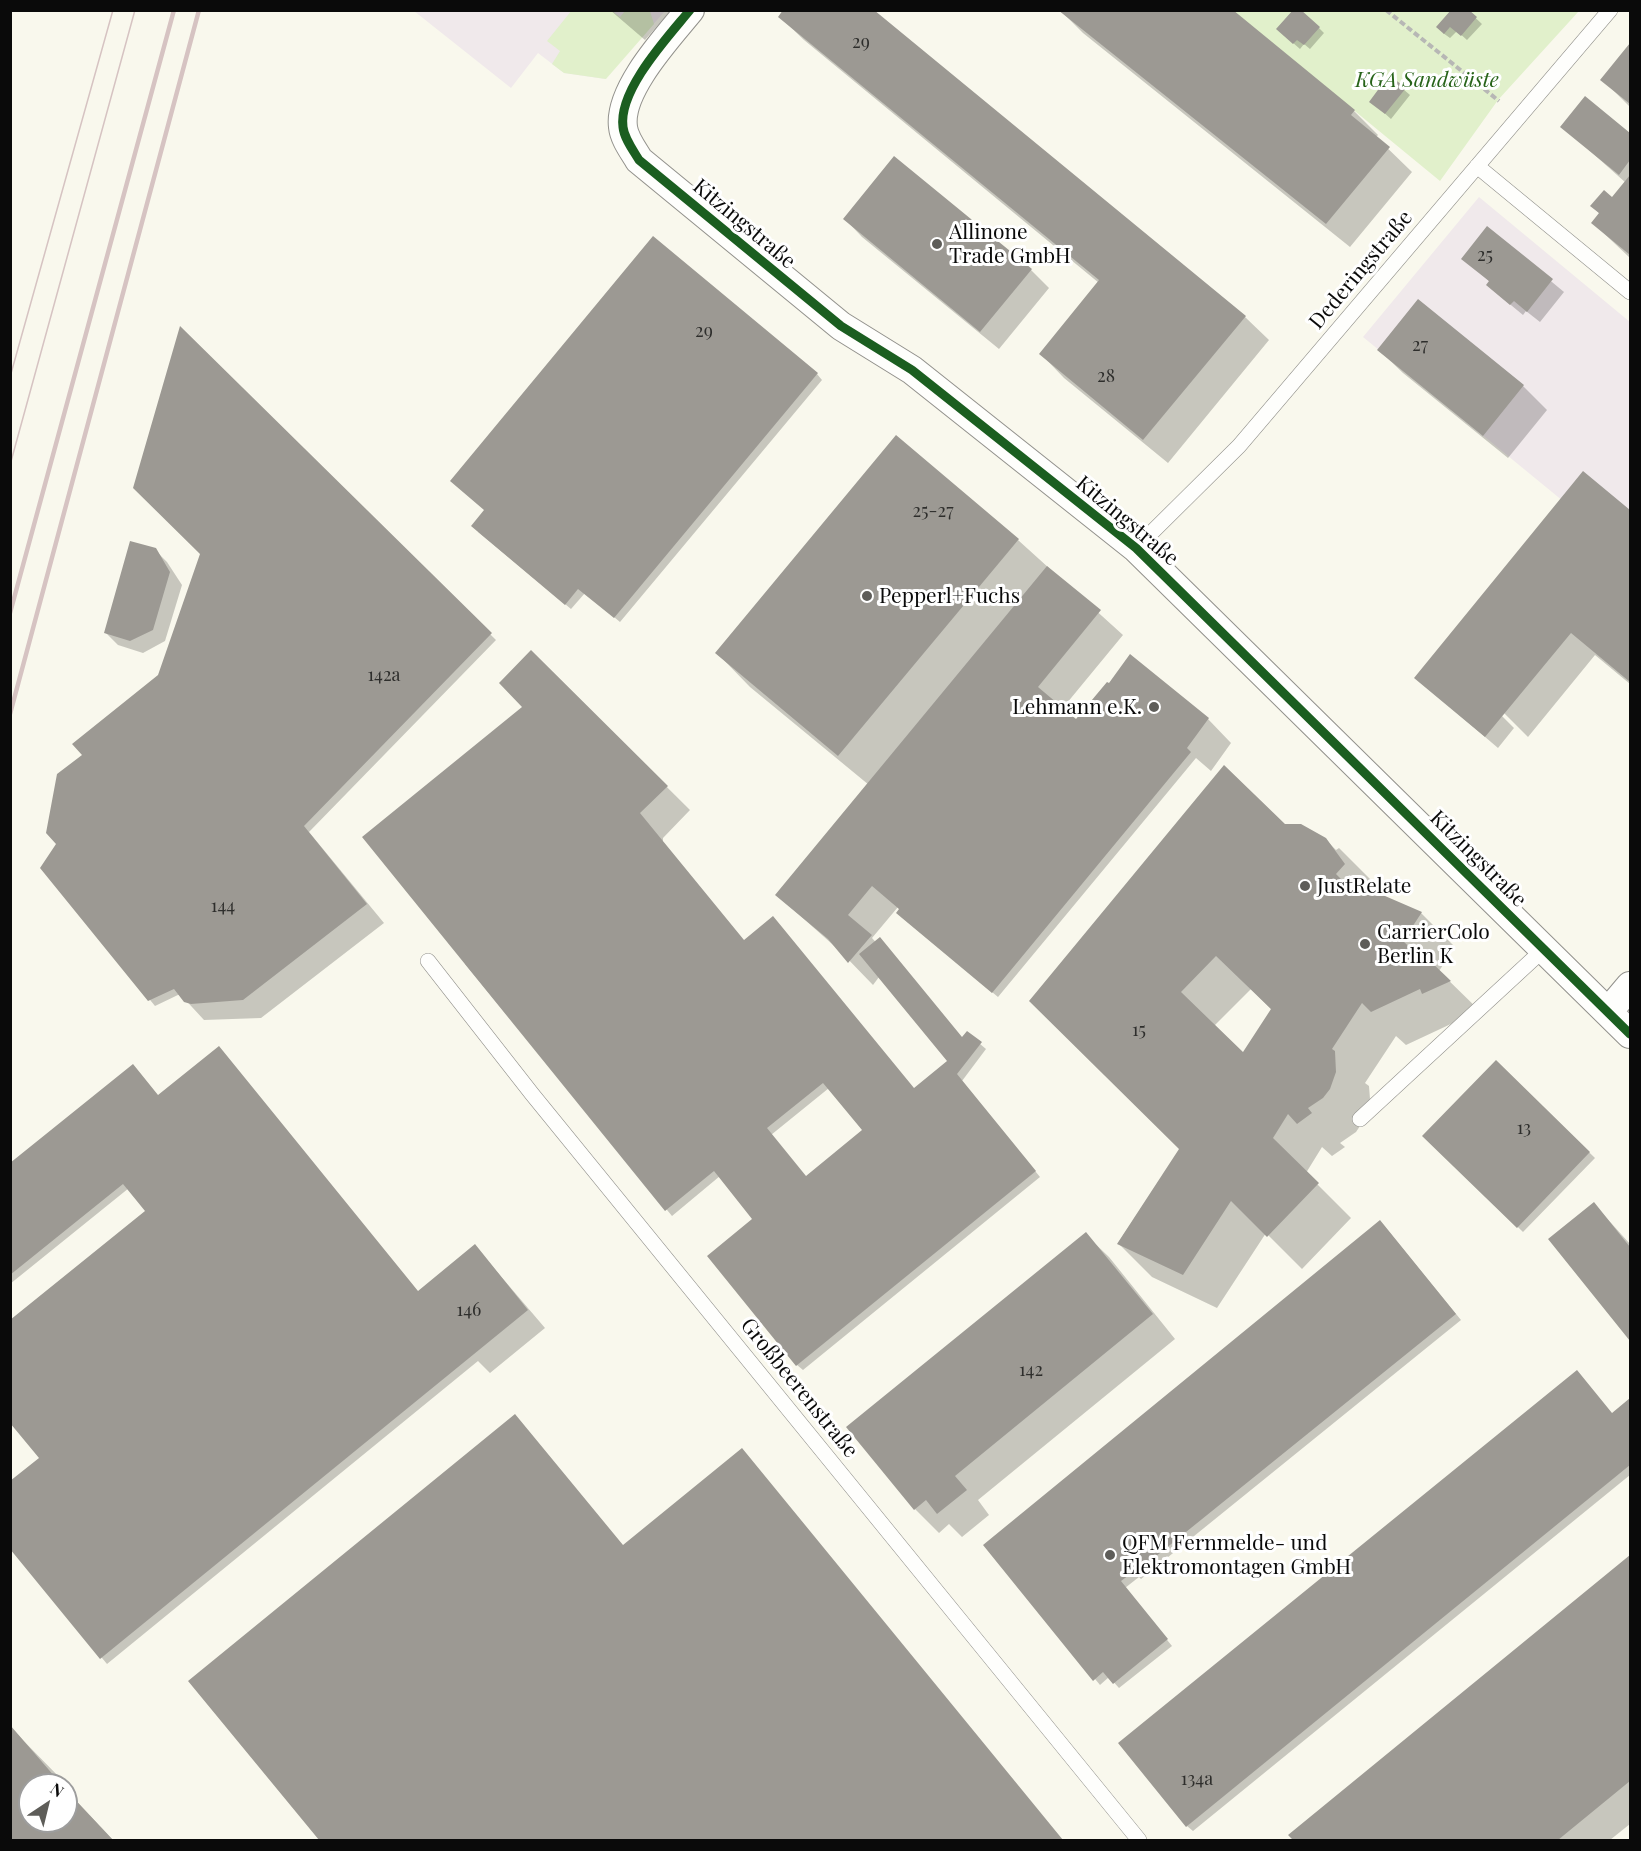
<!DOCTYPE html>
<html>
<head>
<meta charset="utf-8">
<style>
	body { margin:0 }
	#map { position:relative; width:1641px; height:1851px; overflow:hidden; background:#f9f8ed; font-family:"Playfair Display",serif }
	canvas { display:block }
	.frame { position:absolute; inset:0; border:12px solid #0a0a0a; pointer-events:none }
	.north { position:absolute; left:18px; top:1773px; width:60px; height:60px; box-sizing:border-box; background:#fff; border:2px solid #9d9d9d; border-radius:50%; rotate:35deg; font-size:16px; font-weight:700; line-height:24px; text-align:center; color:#0a0a0a }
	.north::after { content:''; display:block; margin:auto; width:21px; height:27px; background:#5e5d59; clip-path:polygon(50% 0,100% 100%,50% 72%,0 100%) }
</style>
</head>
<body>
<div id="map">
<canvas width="1641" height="1851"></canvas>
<div class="frame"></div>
<div class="north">N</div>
</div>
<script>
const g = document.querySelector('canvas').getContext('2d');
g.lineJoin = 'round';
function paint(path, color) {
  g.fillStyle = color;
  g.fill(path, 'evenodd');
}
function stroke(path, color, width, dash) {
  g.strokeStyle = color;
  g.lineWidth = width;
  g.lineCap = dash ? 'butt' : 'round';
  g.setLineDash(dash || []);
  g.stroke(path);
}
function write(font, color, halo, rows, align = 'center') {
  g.font = font + ' "Playfair Display",serif';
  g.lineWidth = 6;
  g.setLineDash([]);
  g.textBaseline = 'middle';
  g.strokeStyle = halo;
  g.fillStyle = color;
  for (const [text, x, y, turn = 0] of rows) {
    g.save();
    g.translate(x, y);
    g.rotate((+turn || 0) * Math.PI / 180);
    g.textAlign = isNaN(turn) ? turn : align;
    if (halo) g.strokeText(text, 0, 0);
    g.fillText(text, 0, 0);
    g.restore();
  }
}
const industrial = new Path2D(`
	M414,11h251l-60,68 -41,-6 -26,-20 -27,35z
	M1479,197l151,125v234l-267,-219z`);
const green = new Path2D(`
	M572,10l40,1 8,6 5,-6h25l4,13 -48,55 -42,-6 -12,-9 8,-13 -13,-10z
	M1233,11h346l-81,89 -58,81z`);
const shadow = new Path2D(`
	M610,10h61l-26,30z
	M1060,10h171l123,101 24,24 -2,2 36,35 -62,75 -267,-214z
	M1467,10l15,14 -15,16 -10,-9 -7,7 -7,-5z
	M780,17l465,300 24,23 -101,123 -104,-85 -23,-24 58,-71 -295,-243z
	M1319,28l5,5 -14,16 -6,-5 -4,5 -16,-14z
	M1630,45v62l-28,-28z
	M1389,77l21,18 -19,24 -20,-18z
	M1586,98l44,37v123l-37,-35 7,-9 -8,-8 21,-7 13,-16 -64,-57z
	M845,219l186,51 18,18 -50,61 -137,-112z
	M1487,228l77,64 -24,30 -14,-11 -3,4 -23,-19 -12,-11 2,-3 -27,-24z
	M181,329l315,311 -187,192 75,91 -123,95 -57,2 -24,-26 -25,12 -113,-138 16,-24 26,-89 75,-78 43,-123z
	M1379,350l144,36 24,24 -39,48 -105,-85z
	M817,374l5,6 -202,242 -35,-29 -14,16 -93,-77z
	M1584,473l46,39v172l-35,-29 -67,82 -26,-26v5l12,12 -16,20 -82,-70z
	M1018,540l105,95 -61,74 14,12 132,-2 23,24 -20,28 -15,-13 -198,239 -94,-78 -6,-12 -26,31 91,101 4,-6 19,16 -24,32 78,96 -237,193 -6,-5 -42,-146 -35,-43 -48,40 -207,-252 59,-257 7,-55 159,158 -27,28v4l81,99 170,149 35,-29 -70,-84 -6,8 -32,-33 -64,-57 92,-110 -119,-98 -33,-34zM829,1088l35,42 -58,47 -35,-42z
	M155,550l12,12 15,23 -17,56 -22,12 -25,-8 -12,-12z
	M1284,826l41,13 11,11 3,-2 33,33 -4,5 6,7 47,20 34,34 -16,24 45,44 -27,12 -4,-4 -47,22 -10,-9 -31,47 4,3 1,13 -4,18 -10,15 -16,11 5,4 -13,9 -10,-9 -16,26 45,45 -49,51 -36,-36 -49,75 -65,-31 -34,-34 62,-94 -149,-148zM1251,989l21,21 -29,45 -29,-29z
	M1496,1062l99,96 -72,74 -99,-96z
	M159,1097l259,195 57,-46 70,82 -55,45 -12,-12 -371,303 -97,-117 31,-89 106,-247 -18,-23 -119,96v-119z
	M1594,1204l36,40v95l-80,-100z
	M1385,1227l76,93 -320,259 -2,-2 -14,11 47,58 -53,42 -10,-11 -9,8 -115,-139z
	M1085,1234l24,23 66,82 -197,161 11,15 -27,22 -13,-13 -10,9 -24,-24 -66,-81z
	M1630,1400v75l-437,356 -6,-5z
	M747,1456l315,384h-741l-131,-159 433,-134z
	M1630,1557v267l-20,16h-315l-5,-5z
	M11,1728l52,53 -2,4h-31v36h36v-31l47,50h-103z`);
const building = new Path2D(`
	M783,10h91l372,306 -103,124 -104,-86 60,-74 -321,-263z
	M1058,10h175l122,100 -4,5 39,32 -64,77z
	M1293,10h8l19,17 -16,18 -7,-5 -4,4 -17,-15z
	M1451,10h18l8,7 -16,19 -11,-9 -6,7 -8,-7z
	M1630,43v61l-30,-24z
	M1389,75l17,13 -21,26 -16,-12z
	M1585,96l45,37v27l-11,15 -59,-48z
	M894,156l138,113 -52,63 -137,-113z
	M1630,175v80l-39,-32 8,-10 -9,-7 14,-16 8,7z
	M1487,226l66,53 -26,33 -13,-11 -4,4 -24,-20 3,-4 -28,-22z
	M653,236l165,137 -204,245 -36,-29 -13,16 -94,-79 13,-16 -34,-29z
	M1418,299l106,86 -41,51 -106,-86z
	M180,326l312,307 -188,193 63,78 -124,96 -52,4 -7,-2 -10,-13 -26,12 -108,-133 16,-24 -10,-11 11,-59 25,-19 -10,-11 86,-69 42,-121 -67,-66z
	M896,435l123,104 -181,217 -123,-103z
	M1583,471l47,39v172l-59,-49 -86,104 -71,-59z
	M130,541l26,7 14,24 -17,58 -23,11 -26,-8z
	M1047,566l54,44 -63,77 38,32 31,-37 2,1 21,-29 79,64 -22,30 4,4 -199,241 -96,-80 3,-4 -27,-23 -24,29 24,20 -24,28 -20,-24 -53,-44z
	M531,650l137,136 -28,27 104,127 29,-24 141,172 33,-27 -88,-107 21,-17 82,100 5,-6 15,11 -25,32 79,97 -240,195 -89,-110 45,-37 -38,-48 -49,40 -303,-374 160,-130 -23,-24zM823,1083l39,47 -56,46 -39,-48z
	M1224,765l61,59h16l25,14 19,26 -9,10 15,15 4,-6 67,29 -19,29 22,21 3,-3 23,22 -29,13 -2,-5 -49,23 -9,-9 -30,46 3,2 1,21 -6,17 -7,9 -15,10 4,5 -15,11 -9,-10 -15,24 46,45 -52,54 -36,-36 -48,74 -66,-31 62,-95 -150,-148zM1216,956l55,53 -28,43 -62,-60z
	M219,1046l199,245 57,-47 53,66 -428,349 -90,-110v-68l29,-23 -29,-35v-103l135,-109 -22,-27 -113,91v-112l123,-99 25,31z
	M1496,1060l94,92 -73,76 -95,-92z
	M1594,1202l36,45v94l-82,-102z
	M1380,1220l76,94 -322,260 -1,-2 -12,9 47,58 -55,45 -10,-12 -10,9 -110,-136z
	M1086,1232l67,82 -198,162 12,14 -30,24 -11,-14 -12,10 -68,-83z
	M1577,1370l35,43 18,-15v67l-444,362 -68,-84z
	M515,1414l108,131 119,-97 321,392h-744l-131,-159z
	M1630,1555v226l-72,59h-265l-5,-5z
	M10,1725l52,60h-32v36h36v-31l47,50h-103z`);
const path = new Path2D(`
	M1386,10l113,91`);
const service = new Path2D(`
	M1477,166l153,126
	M1136,548l103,-102 371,-436
	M428,961l104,133 607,746
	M1360,1119l184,-170`);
const minor = new Path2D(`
	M690,10c-22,27 -72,80 -67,117 1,11 10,23 16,33l202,166 71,44 224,178 494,486
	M1608,1012l22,-26`);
const tram = new Path2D(`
	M10,377l103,-367
	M10,465l125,-455`);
const rail = new Path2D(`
	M10,613l164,-603
	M10,714l189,-704`);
const cycleway = new Path2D(`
	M690,10c-22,27 -72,80 -67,117 1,11 10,23 16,33l202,166 71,44 224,178 494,486`);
const markers = [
	[937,244,6,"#5e5d59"],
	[867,596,6,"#5e5d59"],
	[1154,707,6,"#5e5d59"],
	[1305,886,6,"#5e5d59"],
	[1365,944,6,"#5e5d59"],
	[1110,1555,6,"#5e5d59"]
];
const numberNames = [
	["29",861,42],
	["25",1485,255],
	["29",704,331],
	["27",1420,345],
	["28",1106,376],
	["25-27",933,511],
	["142a",384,675],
	["144",223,906],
	["15",1139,1030],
	["13",1524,1128],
	["146",469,1310],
	["142",1031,1370],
	["134a",1197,1779]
];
const parkNames = [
	["KGA Sandwüste",1427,80]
];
const streetNames = [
	["Kitzingstraße",744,224,40],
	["Dederingstraße",1361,270,-50],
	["Kitzingstraße",1127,521,40],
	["Kitzingstraße",1478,859,45],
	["Großbeerenstraße",799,1388,51]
];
const poiNames = [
	["Allinone",949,232],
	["Trade GmbH",949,256],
	["Pepperl+Fuchs",879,596],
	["Lehmann e.K.",1142,707,"right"],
	["JustRelate",1317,886],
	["CarrierColo",1377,932],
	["Berlin K",1377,956],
	["QFM Fernmelde- und",1122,1543],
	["Elektromontagen GmbH",1122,1567]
];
paint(industrial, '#f0e9eb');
paint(green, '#e1f0cb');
paint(shadow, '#0003');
paint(building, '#9c9993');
stroke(service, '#92918c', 16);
stroke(minor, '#92918c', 30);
stroke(path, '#b7b7b5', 4, [6, 3]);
stroke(service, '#fefefc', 15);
stroke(minor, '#fefefc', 28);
stroke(tram, '#d6c3c2', 1.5);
stroke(rail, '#d6c3c2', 4.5);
stroke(cycleway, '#1b5e20', 9);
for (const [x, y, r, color] of markers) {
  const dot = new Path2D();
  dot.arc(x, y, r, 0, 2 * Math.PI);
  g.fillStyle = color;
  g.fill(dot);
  stroke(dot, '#fff', 2);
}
write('18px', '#2e2e2c', null, numberNames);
write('italic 21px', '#276319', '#fff', parkNames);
write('21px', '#0a0a0a', '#fff', streetNames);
write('21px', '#0a0a0a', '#fff', poiNames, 'left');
</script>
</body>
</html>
